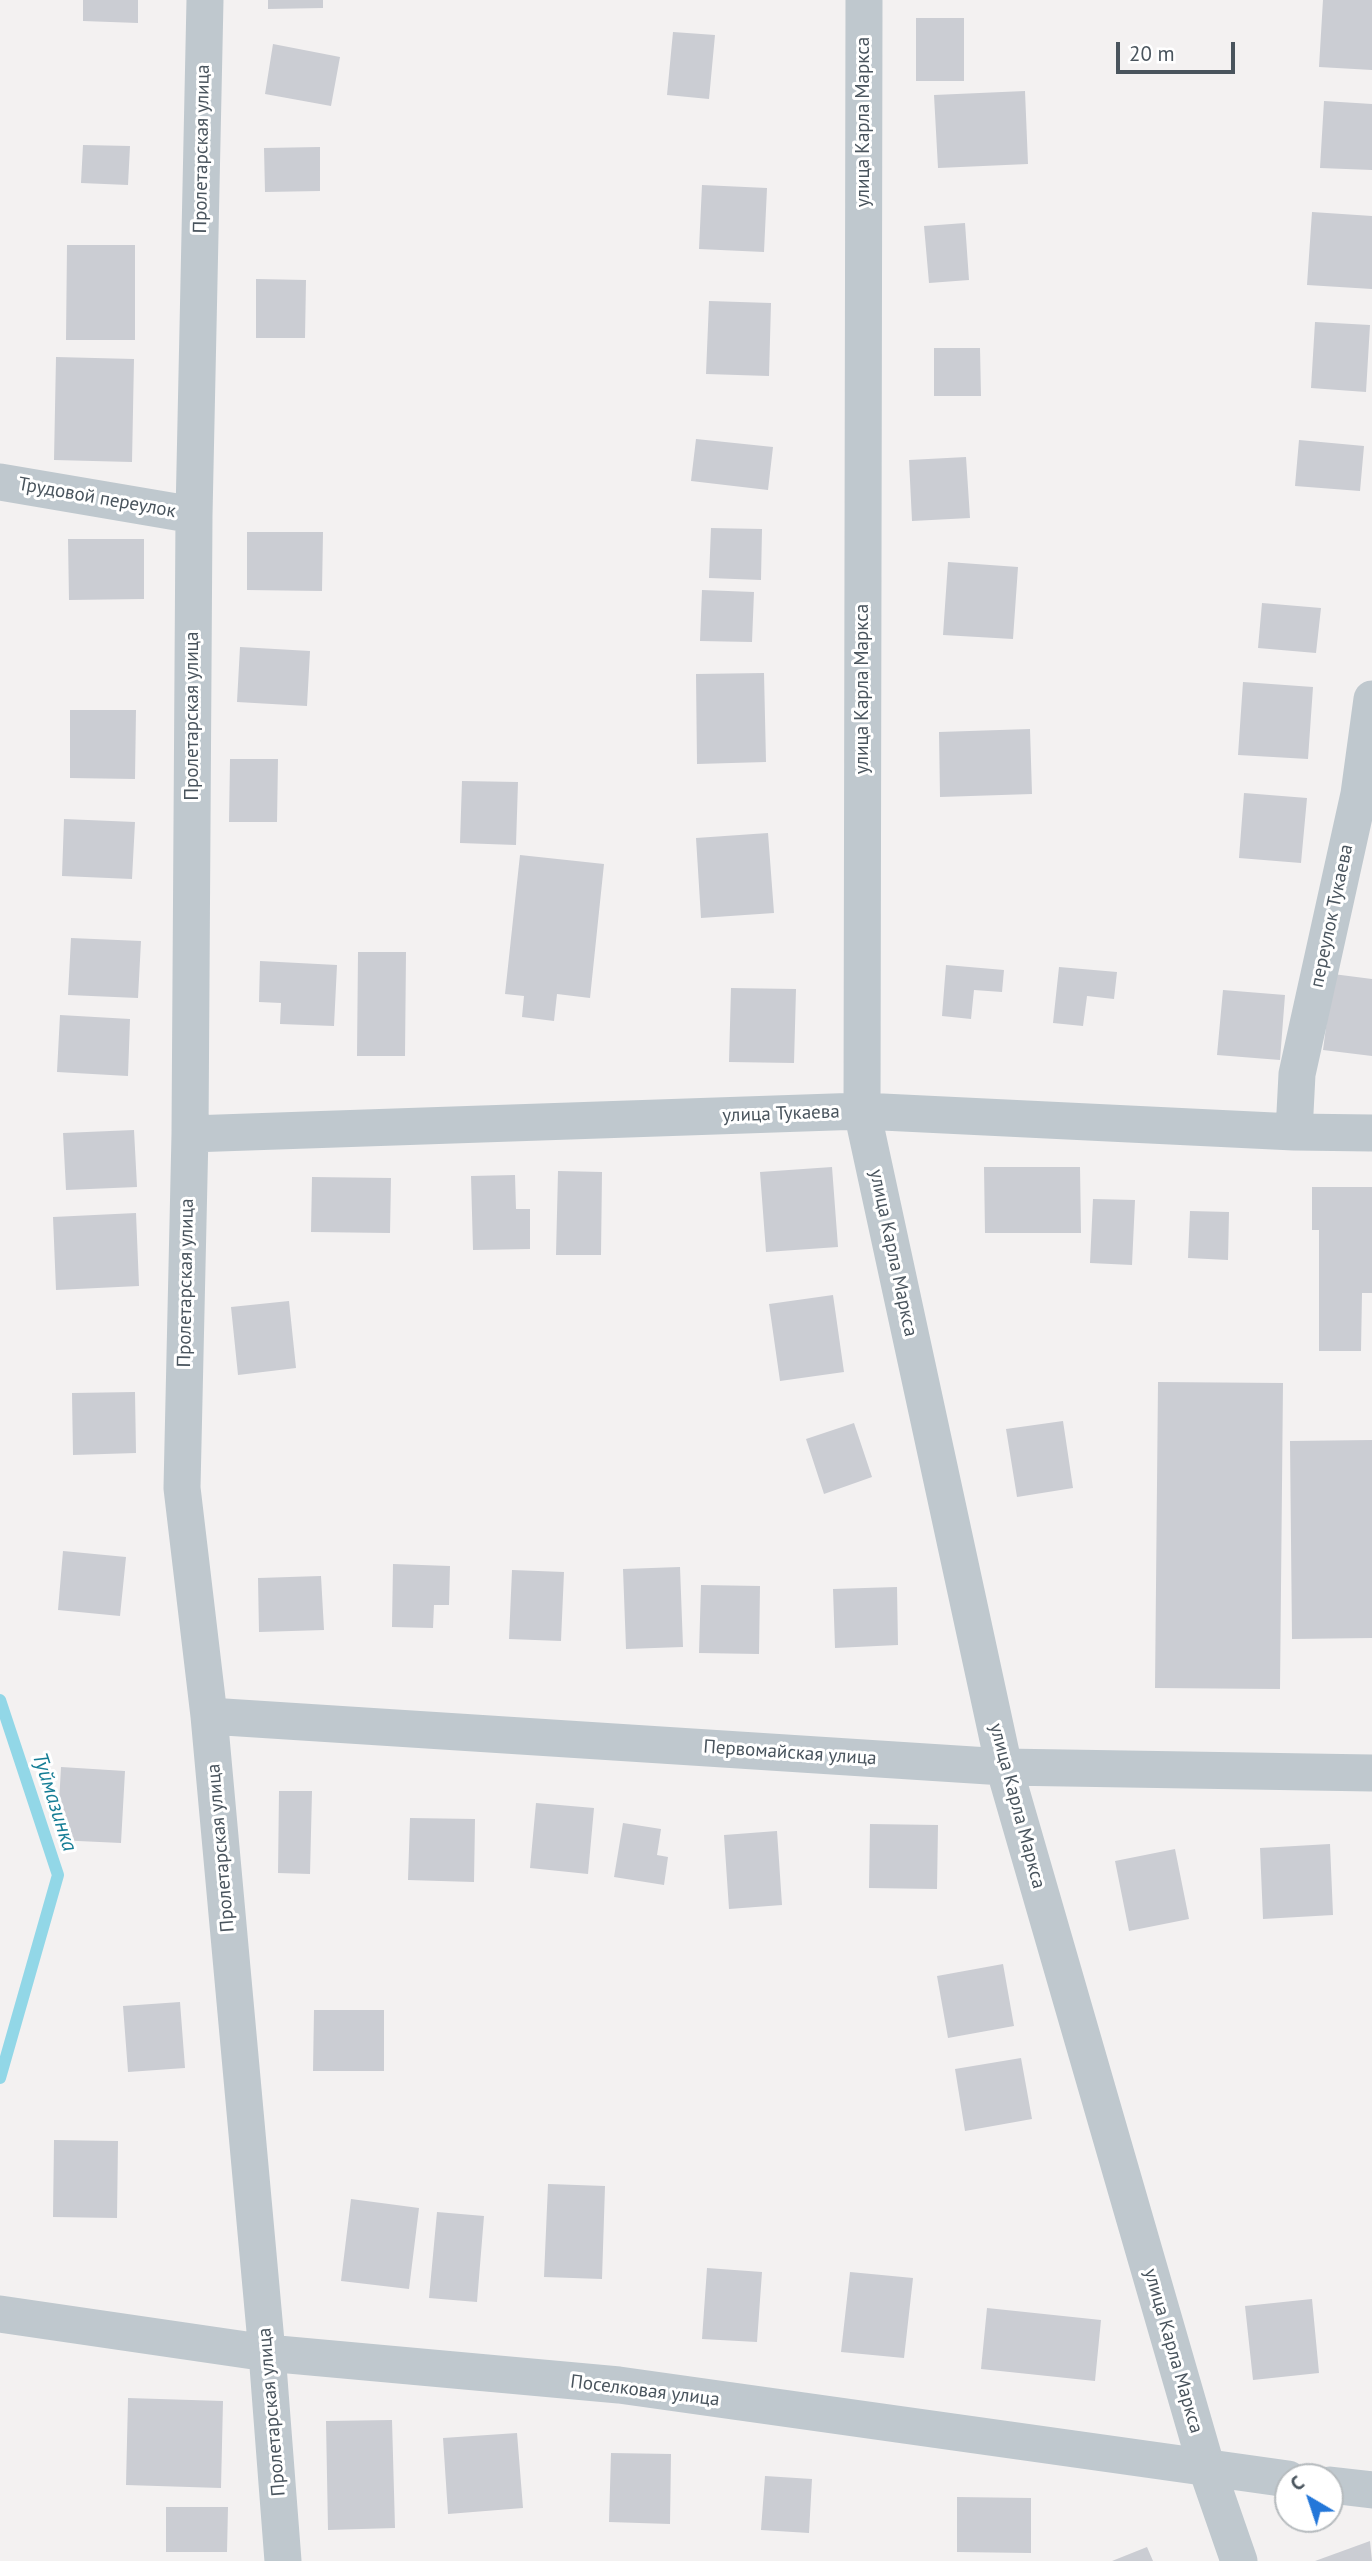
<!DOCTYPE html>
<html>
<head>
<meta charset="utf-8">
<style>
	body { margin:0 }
	#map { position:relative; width:1372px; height:2561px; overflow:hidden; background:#f3f1f1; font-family:"PT Sans",sans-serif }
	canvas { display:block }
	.north { position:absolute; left:1274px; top:2463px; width:70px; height:70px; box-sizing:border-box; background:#fff; border:2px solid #b6bbbe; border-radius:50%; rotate:321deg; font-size:19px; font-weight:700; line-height:28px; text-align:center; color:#49545d }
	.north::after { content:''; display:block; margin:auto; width:24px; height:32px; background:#2477d9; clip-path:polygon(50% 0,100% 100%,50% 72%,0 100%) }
	.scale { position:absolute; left:1116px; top:42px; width:119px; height:32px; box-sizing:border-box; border:4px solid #49545d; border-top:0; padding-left:9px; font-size:21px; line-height:24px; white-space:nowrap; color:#49545d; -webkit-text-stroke:5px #fff; paint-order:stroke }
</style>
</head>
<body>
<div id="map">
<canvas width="1372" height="2561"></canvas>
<div class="north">С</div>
<div class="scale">20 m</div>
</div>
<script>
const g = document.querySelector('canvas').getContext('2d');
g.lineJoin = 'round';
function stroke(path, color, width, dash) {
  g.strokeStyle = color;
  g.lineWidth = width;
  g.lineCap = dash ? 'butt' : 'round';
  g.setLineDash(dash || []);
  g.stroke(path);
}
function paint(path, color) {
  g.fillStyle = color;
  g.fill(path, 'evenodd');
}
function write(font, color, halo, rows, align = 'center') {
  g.font = font + ' "PT Sans",sans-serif';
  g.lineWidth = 6;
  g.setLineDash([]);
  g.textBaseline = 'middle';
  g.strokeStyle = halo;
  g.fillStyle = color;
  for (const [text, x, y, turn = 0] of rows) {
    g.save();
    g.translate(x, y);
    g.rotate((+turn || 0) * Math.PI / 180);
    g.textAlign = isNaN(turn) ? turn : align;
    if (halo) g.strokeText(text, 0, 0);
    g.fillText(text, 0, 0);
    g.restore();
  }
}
const stream = new Path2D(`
	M0,1700l58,175 -58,203`);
const building = new Path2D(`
	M83,0h55v23l-55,-2z
	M268,0h55v8l-55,1z
	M1323,0h49v70l-53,-3z
	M916,18h48v63h-48z
	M673,32l42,3 -6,64 -42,-4z
	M273,44l67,13 -9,49 -66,-12z
	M1025,91l3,73 -90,4 -4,-73z
	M1324,101l48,3v66l-52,-2z
	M83,145l47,1 -2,39 -47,-2z
	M320,147v44l-55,1 -1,-44z
	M702,185l65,3 -3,64 -65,-3z
	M1312,212l60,4v73l-65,-4z
	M965,223l4,57 -40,3 -5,-57z
	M67,245h68v95h-69z
	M256,279l50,1 -1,58h-49z
	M709,301l62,2 -2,73 -63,-2z
	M1315,322l55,3 -4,67 -55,-4z
	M934,348h46l1,48h-47z
	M56,357l78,2 -2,103 -78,-2z
	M696,439l77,8 -5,43 -77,-9z
	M1299,440l65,6 -4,45 -65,-5z
	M966,457l4,61 -58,3 -3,-61z
	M711,528l51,1 -1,51 -52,-2z
	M247,532h76l-1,59 -75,-1z
	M68,539h76v60l-75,1z
	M948,562l70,5 -5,72 -70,-4z
	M702,590l52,2 -2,50 -52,-1z
	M1262,603l59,5 -5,45 -58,-5z
	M240,647l70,4 -3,55 -70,-4z
	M764,673l2,89 -69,2 -1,-90z
	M1243,682l70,5 -5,72 -70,-4z
	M70,710h66l-1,69 -65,-1z
	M1030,729l2,65 -92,3 -1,-65z
	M230,759h48l-1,63h-48z
	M462,781l56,1 -2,63 -56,-2z
	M1244,793l63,5 -6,65 -62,-5z
	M64,819l71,3 -3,57 -70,-3z
	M768,833l6,80 -73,5 -5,-80z
	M520,855l84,9 -14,134 -33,-4 -3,27 -32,-4 2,-21 -19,-2z
	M71,938l70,3 -3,57 -70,-3z
	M358,952h48l-1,104h-48z
	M260,961l77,4 -3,61 -54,-2 1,-21 -22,-1z
	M946,965l58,5 -2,22 -28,-2 -3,29 -29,-3z
	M1059,967l58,5 -3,27 -27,-3 -4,30 -30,-3z
	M1333,974l39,5v77l-49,-6z
	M731,988l65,1 -2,74 -65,-1z
	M1223,990l62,5 -5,65 -63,-5z
	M60,1015l70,4 -2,57 -71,-4z
	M134,1130l3,57 -71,3 -3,-57z
	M832,1167l6,80 -72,5 -6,-80z
	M984,1167h96l1,66h-96z
	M558,1171l44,1 -1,83h-45z
	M515,1175l1,34h14v40l-57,1 -2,-74z
	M312,1177l79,1 -1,55 -79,-1z
	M1312,1187h60v106h-10l-1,58h-42v-121h-7z
	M1093,1199l42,1 -3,65 -42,-2z
	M1190,1211l39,1 -1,48 -40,-2z
	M136,1213l3,73 -83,4 -3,-73z
	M833,1295l11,77 -64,9 -11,-77z
	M289,1301l7,67 -58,7 -7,-68z
	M1158,1382l125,1 -3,306 -125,-1z
	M135,1392l1,61 -63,2 -1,-62z
	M1063,1421l10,67 -56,9 -11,-68z
	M854,1423l18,54 -48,17 -18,-55z
	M1372,1440v198l-80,1 -2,-198z
	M63,1551l63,6 -6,59 -62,-6z
	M393,1564l57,2 -1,39h-15l-1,23 -41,-1z
	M680,1567l3,80 -57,2 -3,-80z
	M512,1570l52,2 -3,69 -52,-2z
	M321,1576l3,54 -65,2 -1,-54z
	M701,1585l59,1 -1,68 -60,-1z
	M897,1587l1,58 -63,3 -2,-59z
	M61,1767l64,4 -4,72 -64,-3z
	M279,1791h33l-2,83 -32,-1z
	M536,1803l58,5 -6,66 -58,-6z
	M410,1818l65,1 -1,63 -66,-2z
	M623,1823l38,6 -4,26 11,2 -4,28 -50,-8z
	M870,1824l68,1 -1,64 -68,-1z
	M777,1831l5,74 -53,4 -5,-74z
	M1330,1844l3,71 -70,4 -3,-71z
	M1175,1849l14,70 -60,12 -14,-70z
	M1003,1964l11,62 -66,12 -11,-62z
	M180,2002l5,66 -57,4 -5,-66z
	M314,2010h70v61h-71z
	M1021,2058l11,61 -67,12 -10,-62z
	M54,2140l64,1 -1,77 -64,-1z
	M548,2184l57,2 -3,93 -58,-2z
	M351,2199l68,9 -10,81 -68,-8z
	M437,2212l47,4 -7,86 -48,-4z
	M707,2268l55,4 -5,70 -55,-3z
	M850,2272l63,6 -9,80 -63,-6z
	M1312,2299l7,74 -66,7 -8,-74z
	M987,2308l114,12 -6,61 -114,-12z
	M128,2398l95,3 -2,87 -95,-3z
	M392,2420l3,108 -67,2 -2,-109z
	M517,2433l6,75 -75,6 -5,-76z
	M611,2453l60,1 -1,70 -61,-2z
	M765,2476l47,3 -3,54 -48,-3z
	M957,2497l74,1v55l-74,-1z
	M166,2507h62l-1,45h-61z
	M1370,2541l2,20h-57z
	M1147,2547l6,14h-41z`);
const minor = new Path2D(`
	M205,0l-11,515 -4,619 -8,354 27,228 58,637 16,208
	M864,0l-2,1111 142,656 203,702 32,92
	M0,482l194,33
	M1294,1132l3,-58 62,-280 13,-95
	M190,1134l672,-23 432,21 78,1
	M209,1716l795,51 368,6
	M0,2314l267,39 352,32 669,94
	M1330,2485l42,5`);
const streetNames = [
	["улица Карла Маркса",864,122,-90],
	["Пролетарская улица",202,149,-89],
	["Трудовой переулок",97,498,10],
	["улица Карла Маркса",863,689,-90],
	["Пролетарская улица",193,716,-90],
	["переулок Тукаева",1332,916,-78],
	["улица Тукаева",781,1114,-2],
	["улица Карла Маркса",893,1253,78],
	["Пролетарская улица",186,1283,-89],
	["Первомайская улица",790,1753,4],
	["улица Карла Маркса",1017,1806,75],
	["Пролетарская улица",221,1848,-95],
	["улица Карла Маркса",1173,2351,74],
	["Поселковая улица",645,2391,7],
	["Пролетарская улица",272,2412,-95]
];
const waterNames = [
	["Туймазинка",54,1802,72]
];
stroke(stream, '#92d7e7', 12);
paint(building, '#cbcdd3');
stroke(minor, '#bfc8ce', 37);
write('19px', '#49545d', '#fff', streetNames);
write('italic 21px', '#157d95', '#fff', waterNames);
</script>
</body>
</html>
